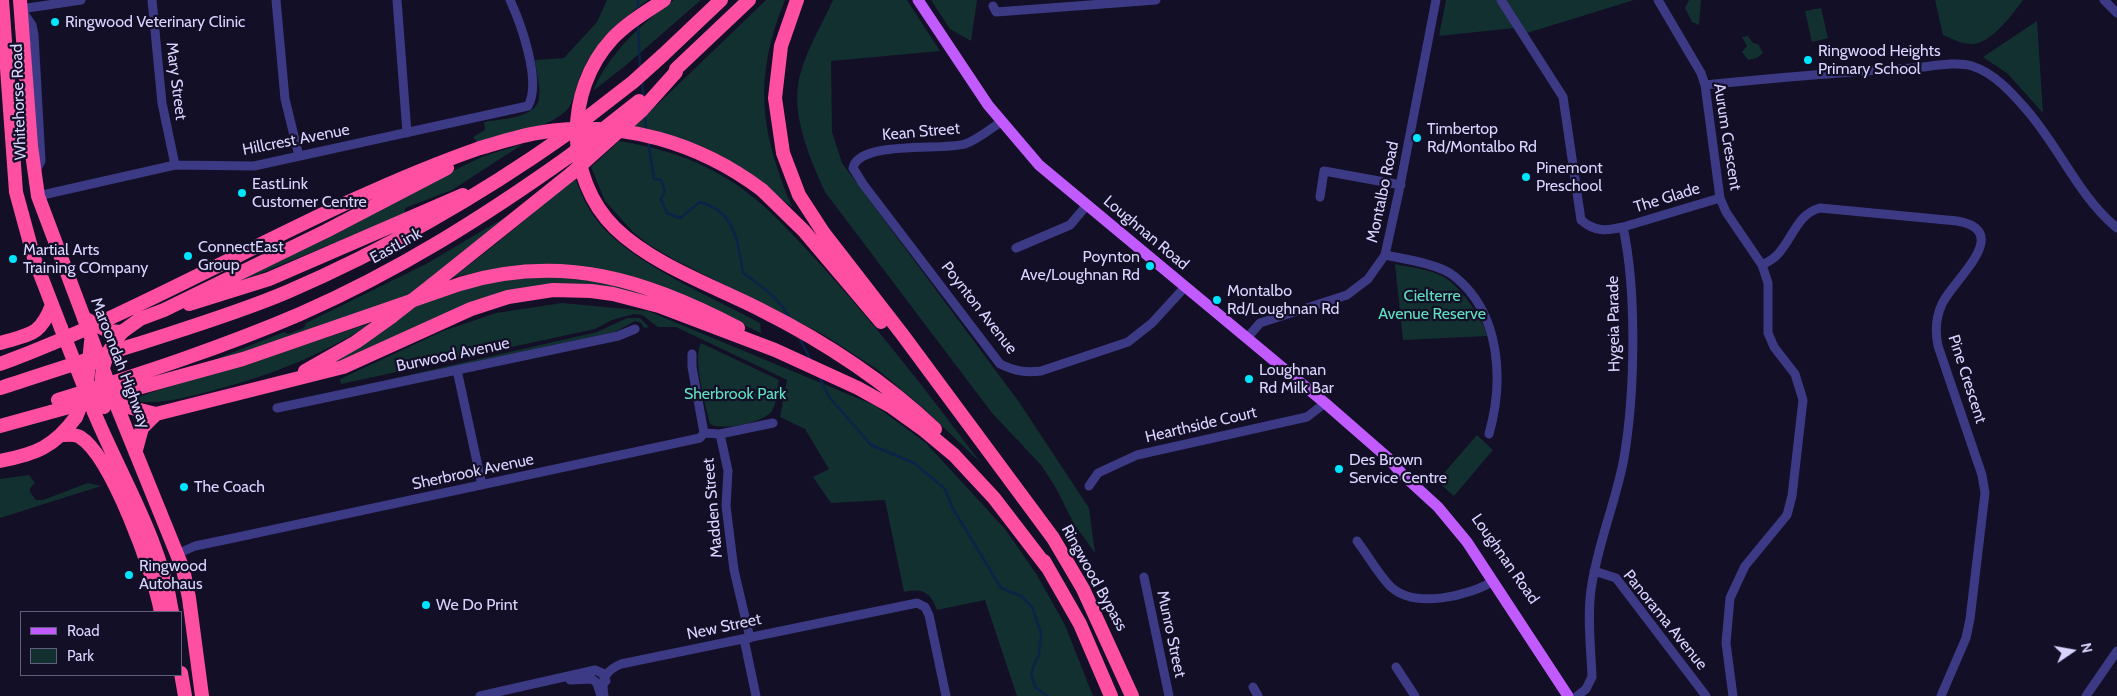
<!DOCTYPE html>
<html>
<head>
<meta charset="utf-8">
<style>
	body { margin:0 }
	#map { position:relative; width:2117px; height:696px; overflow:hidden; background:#130f26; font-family:Cabin,sans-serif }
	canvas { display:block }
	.legend { position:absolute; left:20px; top:611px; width:162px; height:65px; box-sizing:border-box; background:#130f26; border:1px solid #625e7d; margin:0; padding:6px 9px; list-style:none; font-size:15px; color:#d9d4ff }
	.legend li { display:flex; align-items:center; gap:10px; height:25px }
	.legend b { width:25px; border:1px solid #625e7d }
	.north { position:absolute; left:2047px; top:626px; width:50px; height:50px; -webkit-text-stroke:4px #130f26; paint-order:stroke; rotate:78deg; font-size:14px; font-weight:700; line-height:20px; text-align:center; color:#d9d4ff }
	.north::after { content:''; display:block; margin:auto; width:18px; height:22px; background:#d9d4ff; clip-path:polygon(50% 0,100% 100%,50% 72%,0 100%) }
</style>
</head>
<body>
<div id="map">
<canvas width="2117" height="696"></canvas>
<ul class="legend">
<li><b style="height:6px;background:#c25bff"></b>Road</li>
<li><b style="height:14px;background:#12302f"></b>Park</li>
</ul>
<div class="north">N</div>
</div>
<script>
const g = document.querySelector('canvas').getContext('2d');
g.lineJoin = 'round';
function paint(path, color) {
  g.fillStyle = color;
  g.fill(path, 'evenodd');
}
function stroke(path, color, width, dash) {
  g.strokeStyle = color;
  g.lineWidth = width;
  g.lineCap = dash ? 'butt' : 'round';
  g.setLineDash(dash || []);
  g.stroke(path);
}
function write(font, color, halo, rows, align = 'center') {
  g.font = font + ' Cabin,sans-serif';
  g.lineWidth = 4.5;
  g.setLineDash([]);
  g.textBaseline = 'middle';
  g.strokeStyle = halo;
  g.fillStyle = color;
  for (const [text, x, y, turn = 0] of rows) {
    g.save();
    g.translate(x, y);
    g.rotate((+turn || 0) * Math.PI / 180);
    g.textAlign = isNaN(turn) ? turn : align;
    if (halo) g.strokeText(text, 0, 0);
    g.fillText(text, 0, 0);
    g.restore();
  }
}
const green = new Path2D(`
	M607,0h41c-30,22 -48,39 -66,72 -6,11 -7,30 -16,39 -23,20 -60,24 -89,31l-4,-5 12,-7 -1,-8c15,-3 51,-3 55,-23 2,-11 -3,-28 -4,-39l29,-2 33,-36z
	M674,0h27l-76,66 -32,25c17,-39 47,-66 81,-91z
	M766,0h19c-32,78 -25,131 7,207l-53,-41 -37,-20 -67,-20z
	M833,0h74l33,51 -109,10 1,71 10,31 177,239 70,106 6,45 -21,-29 -18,-36 -15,-23 -49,-52 -167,-221c-14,-31 -32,-72 -27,-107 5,-30 23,-58 35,-85z
	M931,0h46l-6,41 -21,-12z
	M1446,0h188l-107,33 -13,-5 -75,8z
	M1689,0h12l-2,25 -7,-3 -7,-14z
	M1935,0h88c-10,14 -31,42 -49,44 -11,1 -21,-5 -31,-9z
	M1821,8l7,30 -16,4 -7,-31z
	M2037,21l6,92 -35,-39 -25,-17z
	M1748,36l5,7 5,1 5,9 -6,5 -9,2 -6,-8 5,-6 -5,-9z
	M619,141c37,6 75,17 107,37 32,19 57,46 82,73 62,66 118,139 173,212l-58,-55 -45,-38 -54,-35 -151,-76 -25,-15 -15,-12 -28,-31 -14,-34z
	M523,144l-71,46 -47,18v6l-171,70 -2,-3 225,-112 27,-13z
	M575,178c6,15 12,29 21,41 30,42 118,79 164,104l1,10 -97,-44 -161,-21 -50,9c43,-31 81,-66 122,-99z
	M514,212l-112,89 -211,68 93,-37 4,2 16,-6 2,-5 120,-59z
	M1395,264c39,8 52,6 76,41 7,10 13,19 16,31l-84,4z
	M556,276l60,8 31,12 -106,-9 -200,76 -14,1 92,-60 82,-26z
	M562,303l86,8 226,94 52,38 79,86 32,46 28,50 28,71h-76l-32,-96 -48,10c-7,-18 -14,-22 -33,-18l-19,-92 -54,3 -18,-26 16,-8 -24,-40 -25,-12 7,-37 -111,-53h-18l-16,-12 -8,-1 -22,6 -17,9 -254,55 -1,-5 103,-48 53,-18z
	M627,318h13l9,9 -5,1 -3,-5 -6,-2 -20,11 -250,53 232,-53z
	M376,321c-57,35 -100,53 -165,70 -27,7 -54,15 -82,9 82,-28 165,-50 247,-79z
	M701,343l78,37c-2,9 -2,23 -7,31 -8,12 -51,20 -62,13 -4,-18 -18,-66 -9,-81z
	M1477,435l16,15 -39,46 -17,-15z
	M29,475l6,8 -5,5v4l6,8h7l45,-17 13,3 -101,32v-39z`);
const stream = new Path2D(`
	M638,0v10
	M638,23l2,45
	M642,81l2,19
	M645,116l1,14
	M648,140l6,39 7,1 4,11 -4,8 6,14 13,5 20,-16c36,10 37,38 43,71 17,12 38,26 47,46
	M799,337l11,22
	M818,375l12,23 41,47 43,18 31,26 7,18 49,81 20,8 11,11 9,26 -2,22 -6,12 -2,8 5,13 12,8`);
const minor = new Path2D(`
	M152,0l10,103 13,62
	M276,0l9,99 14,57
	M397,0l10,133
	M1501,0l62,97 18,123c14,12 25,11 42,7 14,65 12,166 1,231 -8,44 -27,87 -33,132 -4,28 0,59 1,87l-6,12 -9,7
	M1658,0l43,73 4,12 15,113 6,14 36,53 6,18v50l6,14 21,27 8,26 -11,96 -5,19 -42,51 -15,32 -4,45 7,53
	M2104,0l13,13
	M993,6l3,6 160,-12
	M1705,85c69,-7 138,-13 207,-17 18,-1 43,-7 60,-2 22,7 39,26 53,42 34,38 53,88 92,120
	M1001,122c-11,7 -24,18 -36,22 -23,7 -106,-4 -112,24l10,16 137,180c15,7 25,9 41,7l87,-29 24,-19 33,-36
	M34,174l7,-13 -7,-126 -2,-10 -11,-16 60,-9
	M38,196l137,-31 79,1 274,-60c14,-24 -7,-82 -18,-106
	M1320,197l4,-26 77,14
	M1623,227l97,-29
	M1016,248l54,-23 17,-20
	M1385,255c19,4 54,9 69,21 47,37 50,105 35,158
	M1762,265c6,-3 12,-6 16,-11 15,-16 19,-40 42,-46l137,13c58,10 -5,60 -15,83 -6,13 -7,28 -4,42l44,129 3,18 -15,126 -4,19 -25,58
	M1247,338l13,-15 87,-28 21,-16 17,-24 14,-64 37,-191
	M692,354v13l12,66
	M457,370l25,115
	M277,408l341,-72 17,-7
	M720,434l8,37 -2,35 8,64 16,68
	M1089,486l9,-13 39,-18 170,-38 18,-14
	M1357,541c10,13 23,36 34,46 24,22 79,9 102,-6
	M177,554l18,-8 34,-7 471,-101 4,-5 16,1 53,-11
	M1594,571l22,7 90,118
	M1144,577l25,119
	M744,639l12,57
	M1396,667l19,29
	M570,680l22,-1 5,4 3,10
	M1253,687l5,9
	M480,696l115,-26 7,3 4,8
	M604,696c-3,-17 1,-25 17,-32l296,-61 8,4 4,8 17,81
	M2086,696l31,-45`);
const major = new Path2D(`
	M918,0l70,105 51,60 286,238 63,55 15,17 35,32 29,35 101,154`);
const highway = new Path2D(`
	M2,0l14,192 18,66 27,70
	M20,0l11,146 7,50 46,122
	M664,0c-18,12 -37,23 -52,39 -48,52 -47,140 3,189 38,37 99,58 146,82 64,32 121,69 174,119
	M797,0l-16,46 -6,52 8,55 16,42 24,37 79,102 151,204 30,51 49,107
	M663,55l58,-55
	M676,69l73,-69
	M762,190l42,41 77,91
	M432,285l140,-112
	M189,304l80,-25 194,-84
	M122,332l18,-13 24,-9 162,-79 121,-63
	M0,343c30,-9 40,-7 52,-38
	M0,364c165,-61 314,-158 480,-216
	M305,371l51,-29 35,-25
	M0,388c47,-15 94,-31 141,-45 49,-16 99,-31 146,-51 100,-43 192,-96 280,-158
	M58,400c82,-26 163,-52 242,-86 98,-43 182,-96 268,-157
	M116,404l40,10 187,-47 128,-58 37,-12 45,-7 38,1 22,3 46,12 116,44 83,38 34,19 32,23 30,25 40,43 53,69
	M116,404l67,165 6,29 13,98
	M94,412c27,65 67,129 78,200
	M0,426l243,-67 217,-75c102,-31 187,-4 278,44
	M62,435c6,0 13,-1 18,2 32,20 74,137 81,175
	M136,450l6,-22 14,-14
	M0,461c36,-7 54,-14 76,-44
	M1044,561l36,63 31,72
	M181,673l4,23`);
const highwayBridge = new Path2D(`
	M571,130l62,-48 30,-27
	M480,148c21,-6 41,-13 63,-16 77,-13 157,11 219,58
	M568,157l71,-56
	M572,173l69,-62 35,-39
	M391,317l41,-32
	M84,318l32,86
	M84,318l24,13 14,1
	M61,328l33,84
	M104,407c-5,-31 -3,-50 18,-75
	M76,417l10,-24 5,-51`);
const markers = [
	[55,22,5,"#00e5ff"],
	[1808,60,5,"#00e5ff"],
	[1417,138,5,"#00e5ff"],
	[1526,177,5,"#00e5ff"],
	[242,193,5,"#00e5ff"],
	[188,256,5,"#00e5ff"],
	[13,259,5,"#00e5ff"],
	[1150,266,5,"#00e5ff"],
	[1217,300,5,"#00e5ff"],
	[1249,379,5,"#00e5ff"],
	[1339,469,5,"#00e5ff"],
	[184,487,5,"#00e5ff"],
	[129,575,5,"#00e5ff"],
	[426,605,5,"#00e5ff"]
];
const poiNames = [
	["Ringwood Veterinary Clinic",65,22],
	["Ringwood Heights",1818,51],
	["Primary School",1818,69],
	["Timbertop",1427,129],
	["Rd/Montalbo Rd",1427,147],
	["Pinemont",1536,168],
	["Preschool",1536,186],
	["EastLink",252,184],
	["Customer Centre",252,202],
	["ConnectEast",198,247],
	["Group",198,265],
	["Martial Arts",23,250],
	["Training COmpany",23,268],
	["Poynton",1140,257,"right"],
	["Ave/Loughnan Rd",1140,275,"right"],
	["Montalbo",1227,291],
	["Rd/Loughnan Rd",1227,309],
	["Loughnan",1259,370],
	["Rd Milk Bar",1259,388],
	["Des Brown",1349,460],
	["Service Centre",1349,478],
	["The Coach",194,487],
	["Ringwood",139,566],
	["Autohaus",139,584],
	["We Do Print",436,605]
];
const streetNames = [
	["Mary Street",176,81,83],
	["Whitehorse Road",19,102,-92],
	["Kean Street",921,132,-5],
	["Aurum Crescent",1727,137,81],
	["Hillcrest Avenue",296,140,-11],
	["Montalbo Road",1383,192,-78],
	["The Glade",1667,198,-17],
	["Loughnan Road",1146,233,40],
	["EastLink",396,246,-29],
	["Poynton Avenue",979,308,52],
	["Hygeia Parade",1614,324,-91],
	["Burwood Avenue",453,355,-12],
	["Maroondah Highway",120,363,69],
	["Pine Crescent",1967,379,72],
	["Hearthside Court",1201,425,-13],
	["Sherbrook Avenue",473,472,-12],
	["Madden Street",713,508,-95],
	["Loughnan Road",1505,559,55],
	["Ringwood Bypass",1094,578,61],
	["Panorama Avenue",1665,620,51],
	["New Street",724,627,-12],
	["Munro Street",1171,634,78]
];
const parkNames = [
	["Cielterre",1432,296],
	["Avenue Reserve",1432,314],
	["Sherbrook Park",735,394]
];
paint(green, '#12302f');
stroke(stream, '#0c2248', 2.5);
stroke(minor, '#3d3a85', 9);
stroke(major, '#c25bff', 11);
stroke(highway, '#ff4fa3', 14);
stroke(highwayBridge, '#ff4fa3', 14);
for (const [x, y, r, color] of markers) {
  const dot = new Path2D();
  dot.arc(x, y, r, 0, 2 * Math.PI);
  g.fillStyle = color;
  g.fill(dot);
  stroke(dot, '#130f26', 2);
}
write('16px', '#d9d4ff', '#130f26', poiNames, 'left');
write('16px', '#d9d4ff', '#130f26', streetNames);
write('16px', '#5fe0c0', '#130f26', parkNames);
</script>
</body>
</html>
